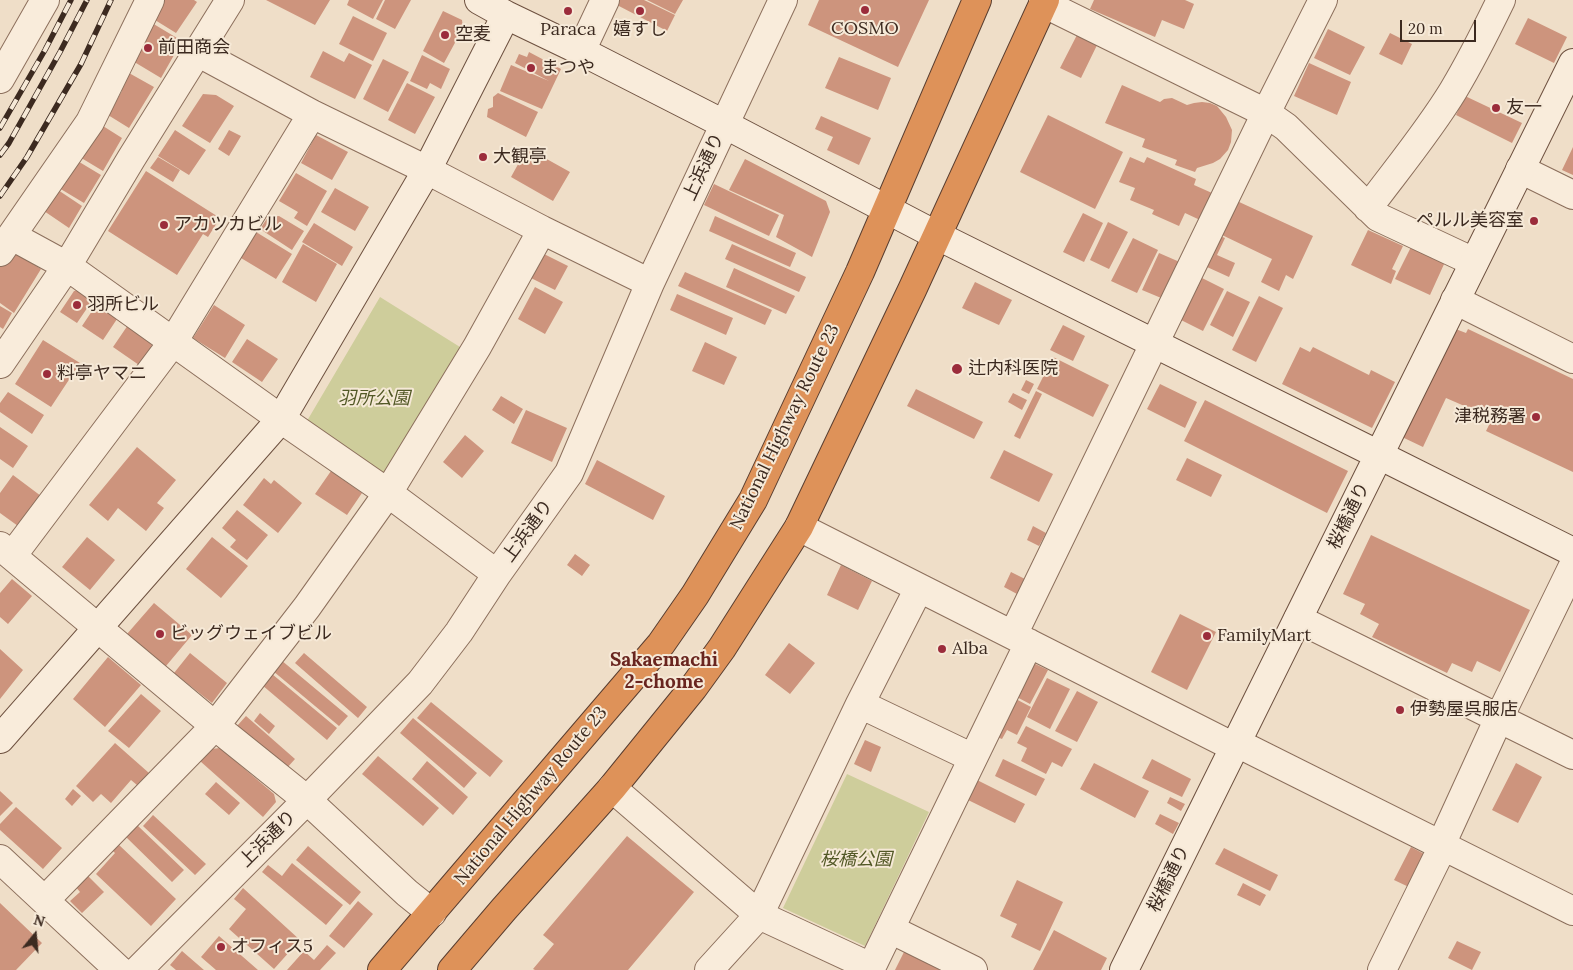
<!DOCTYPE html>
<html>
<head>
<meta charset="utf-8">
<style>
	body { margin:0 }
	#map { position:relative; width:1573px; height:970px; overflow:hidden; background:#efdec8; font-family:Lora,serif }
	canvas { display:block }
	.north { position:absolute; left:10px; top:910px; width:50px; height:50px; -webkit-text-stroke:4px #f6e9d7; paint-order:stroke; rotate:17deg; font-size:14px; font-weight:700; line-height:20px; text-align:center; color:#3c2a20 }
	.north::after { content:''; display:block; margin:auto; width:18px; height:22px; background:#3c2a20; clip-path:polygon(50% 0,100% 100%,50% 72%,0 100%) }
	.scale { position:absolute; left:1400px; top:20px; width:76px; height:22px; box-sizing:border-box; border:2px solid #3c2a20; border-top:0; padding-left:6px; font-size:15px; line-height:18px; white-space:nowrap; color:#3c2a20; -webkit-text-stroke:4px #f6e9d7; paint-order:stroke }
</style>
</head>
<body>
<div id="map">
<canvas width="1573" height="970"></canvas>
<div class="north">N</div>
<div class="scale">20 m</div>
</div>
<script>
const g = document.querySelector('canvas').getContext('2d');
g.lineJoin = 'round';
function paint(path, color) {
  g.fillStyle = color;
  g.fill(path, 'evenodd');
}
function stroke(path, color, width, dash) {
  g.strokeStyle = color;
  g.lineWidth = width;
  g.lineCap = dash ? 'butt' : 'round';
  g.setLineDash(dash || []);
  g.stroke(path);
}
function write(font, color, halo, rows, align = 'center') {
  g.font = font + ' Lora,"Noto Sans JP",serif';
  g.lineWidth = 4;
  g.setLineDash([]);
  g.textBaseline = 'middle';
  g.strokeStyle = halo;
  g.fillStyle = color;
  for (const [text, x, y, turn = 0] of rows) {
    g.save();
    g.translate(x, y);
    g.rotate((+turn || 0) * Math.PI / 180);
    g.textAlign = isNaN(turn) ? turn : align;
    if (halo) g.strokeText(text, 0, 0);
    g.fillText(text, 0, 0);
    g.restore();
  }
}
const green = new Path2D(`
	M380,297l80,50 -75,126 -12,2 -69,-49z
	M847,774l82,38 -64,134 -82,-38z`);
const building = new Path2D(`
	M164,0h30l3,2 -21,31 -21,-13z
	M266,0h64l-15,25z
	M349,0h34l-10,19 -26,-14z
	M385,0h26l-16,29 -19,-10z
	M619,0h25l31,15 -8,16 -50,-26z
	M647,0h36l-8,14z
	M819,0h110l-31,67 -90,-42z
	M1094,0h91l9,4 -10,25 -22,-9 -7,17 -65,-28z
	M443,11l19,9 1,8 -19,35 -21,-12z
	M353,16l34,17 -14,28 -34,-17z
	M1528,18l39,19 -13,26 -39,-19z
	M152,23l30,18 -21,37 -30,-18z
	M1328,29l37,18 -15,28 -36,-17z
	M1078,33l20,10 -17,35 -21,-10z
	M1390,33l22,11 -10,21 -23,-11z
	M323,51l21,11 5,-9 23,12 -17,34 -45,-22z
	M529,52l32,17 -19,40 -42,-18 11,-26 38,16 -34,-18 4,-9 8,3z
	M422,55l28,14 -9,20 -11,-6 -3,6 -17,-8z
	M839,57l52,21 -13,32 -53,-22z
	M383,59l26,13 -21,40 -25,-13z
	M1309,63l42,19 -14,33 -43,-19z
	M129,73l25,14 -25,41 -21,-13 14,-24 -3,-2z
	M407,83l28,14 -20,37 -27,-14z
	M1122,85l38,17 4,-3 8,-1 15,7 7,-2 8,-1 8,1 7,3 9,11 6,13 -1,12 -3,8 -8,9 -7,4 -16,5 -2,4 -20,-7 2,-5 -35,-13 3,-8 -40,-16z
	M498,93l40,19 -12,25 -39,-20 1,-8 5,-2v-10z
	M203,94l13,1 18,11 -24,37 -28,-17z
	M1465,96l57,27 -10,20 -56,-28z
	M1048,115l75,37 -28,57 -75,-37z
	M821,116l50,22 -12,27 -32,-15 6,-13 -18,-8z
	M103,126l19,12 -19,33 -25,-15z
	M175,130l31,20 -17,25 -31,-19z
	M229,130l12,6 -12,20 -11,-7z
	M316,135l32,17 -16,28 -31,-17z
	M1573,147v28l-11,-5z
	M527,148l43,24 -17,29 -42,-24z
	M158,157l22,13 -7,12 -23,-14z
	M1130,157l14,6 3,-6 49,22 -2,6 18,8 -12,27 -15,-7 -6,13 -27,-12 2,-4 -24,-10 5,-12 -16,-6z
	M745,159l81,42 4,11 -18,45 -36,-20 8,-22 -55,-25z
	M76,160l25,15 -17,28 -25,-15z
	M146,171l74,47 -12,19 -5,-3 -26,41 -69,-44z
	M296,173l31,18 -20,35 -13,-8 4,-6 -19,-11z
	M714,184l65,31 -10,21 -65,-31z
	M335,188l34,19 -14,24 -34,-19z
	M58,190l24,16 -13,22 -25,-17z
	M1237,201l76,35 -20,43 -7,-4 -7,16 -18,-9 11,-23 -50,-24z
	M1083,213l20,10 -19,39 -21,-10z
	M279,216l25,15 -12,19 -32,-21 8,-12z
	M715,216l81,37 -6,14 -81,-36z
	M1108,222l20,10 -19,37 -19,-9z
	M314,223l39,24 -11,19 -40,-24z
	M1368,230l35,16 -11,23 4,2 -5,13 -40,-19z
	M256,232l36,22 -16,25 -35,-21z
	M1220,236l5,2 -8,17 18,8 -6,14 -22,-10z
	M1133,238l25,12 -21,43 -26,-12z
	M303,244l34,20 -21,38 -34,-20z
	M732,244l74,33 -7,15 -74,-33z
	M1411,247l34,15 -15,33 -35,-16z
	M14,252l27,17 -27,44 -14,-10v-37h4z
	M1159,253l23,10 -16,37 -24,-10z
	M544,254l24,12 -13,24 -24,-12z
	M734,268l61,28 -9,18 -60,-27z
	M685,272l87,38 -7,15 -87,-39z
	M1200,277l24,12 -21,42 -24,-12z
	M975,282l37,18 -13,25 -37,-17z
	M535,287l28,15 -18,32 -27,-15z
	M80,289l14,9 -17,25 -17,-11 14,-21z
	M1227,291l23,11 -17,35 -23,-12z
	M677,294l56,24 -7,17 -56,-25z
	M1259,296l24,12 -27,54 -24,-12z
	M98,302l21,14 -16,24 -21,-14z
	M214,305l31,20 -20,33 -32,-20z
	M0,306l12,7 -9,16 -3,-2z
	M128,325l21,14 3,7 -13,19 -26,-18z
	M1063,325l22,11 -12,25 -23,-11z
	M1453,328l13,5 2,-4 105,50v93l-87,-41 7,-14 -16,-8 -5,9 -7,-3 4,-7 -23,-10 -23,49 -21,-10z
	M247,339l31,20 -16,23 -30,-20z
	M43,340l37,23 -29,44 -36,-23z
	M705,342l32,15 -13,28 -32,-14z
	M1300,347l10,5 3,-5 56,28 2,-5 24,12 -23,46 -90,-44z
	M1053,357l56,28 -16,32 -56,-28z
	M1026,380l8,4 -5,10 -8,-4z
	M1160,384l37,18 -12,26 -38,-19z
	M916,389l67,33 -9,17 -67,-33z
	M1036,391l6,3 -22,45 -6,-3z
	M8,392l36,23 -12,19 -32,-22v-9z
	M1013,393l14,7 -5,10 -14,-8z
	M501,396l22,13 -9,15 -22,-14z
	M1205,400l143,71 -21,42 -143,-72z
	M526,410l41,18 -15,34 -41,-19z
	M0,427l28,19 -15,22 -13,-9z
	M465,435l19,16 -22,27 -19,-16z
	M137,447l39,33 -19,23 7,5 -18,23 -28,-23 -10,13 -19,-16z
	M1004,450l49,24 -14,28 -49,-24z
	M1187,458l35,17 -11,22 -35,-17z
	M597,460l68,36 -12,24 -68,-36z
	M331,471l31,22 -15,22 -32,-21z
	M13,475l28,21 -23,30 -18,-13v-20z
	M264,478l7,6 3,-4 28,23 -24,30 -35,-28z
	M237,510l31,25 -21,25 -17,-13 6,-7 -14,-12z
	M1033,526l13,7 -7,13 -12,-6z
	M1371,535l159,75 -30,62 -23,-11 -5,11 -20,-9 -5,10 -75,-36 7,-13 -19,-10 5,-10 -22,-10z
	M87,537l28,23 -25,30 -28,-23z
	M212,537l36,29 -27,32 -35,-29z
	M575,554l15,11 -8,11 -15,-11z
	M841,565l31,16 -14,29 -31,-15z
	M1011,572l14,7 -8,15 -13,-7z
	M12,579l20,17 -24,28 -8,-7v-24z
	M154,603l38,32 -26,31 -39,-32z
	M1180,614l36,18 -29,58 -36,-18z
	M789,643l26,20 -25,31 -25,-19z
	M0,649l23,21 -23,29z
	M190,653l37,30 -15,20 -38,-30z
	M304,653l63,54 -9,11 -63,-55z
	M108,657l33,28 -36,42 -32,-28z
	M281,660l67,56 -9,10 -66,-55z
	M1031,662l17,8 -18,34 -17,-9z
	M272,674l65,54 -10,12 -65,-55z
	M1047,678l23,11 -20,40 -23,-12z
	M1077,691l21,11 -21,40 -22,-11z
	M141,694l20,17 -32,37 -21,-17z
	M1012,697l19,10 -14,28 -10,-5 -5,9 -10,-4z
	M431,702l72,59 -13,16 -73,-59z
	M260,713l15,13 -6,8 -15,-13z
	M246,716l49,43 -9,10 -49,-43z
	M413,718l64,55 -13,15 -64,-55z
	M1026,726l46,23 -10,18 -10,-5 -6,12 -25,-13 6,-13 -10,-5z
	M865,740l16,7 -10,25 -17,-8z
	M115,743l34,30 -12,12 -6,-5 -20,23 -10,-9 -8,8 -17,-16z
	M220,748l54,46 2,8 -13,15 -63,-56 11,-12z
	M378,756l61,52 -16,18 -61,-52z
	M1003,759l42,20 -9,17 -41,-20z
	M1152,759l39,20 -9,18 -40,-19z
	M427,761l41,36 -15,18 -41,-36z
	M1094,763l55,28 -14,27 -55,-29z
	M1516,763l26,14 -24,46 -26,-13z
	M975,779l50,25 -10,19 -49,-24z
	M216,782l24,21 -11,12 -24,-21z
	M73,789l8,7 -9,10 -7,-7z
	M0,791l13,12 -13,13z
	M1170,797l15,7 -4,7 -14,-8z
	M16,807l46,41 -19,21 -43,-39v-6z
	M1160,814l19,9 -6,11 -18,-10z
	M153,815l53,49 -11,11 -52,-49z
	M137,825l47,45 -12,12 -46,-45z
	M627,836l67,56 -66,78h-93l-2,-1 21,-25 -11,-9z
	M118,844l58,55 -25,27 -55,-52 19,-21 -3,-3z
	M308,846l53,46 -11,13 -54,-45z
	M1411,847l17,9 -17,32 -17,-8z
	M1224,848l54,27 -8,16 -55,-27z
	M292,863l51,42 -17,20 -64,-53 6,-7 14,11z
	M87,875l17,17 -22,21 -12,-12 10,-9 -5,-6z
	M1017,880l46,22 -23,49 -29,-14 6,-13 -17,-8z
	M1243,883l23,12 -6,11 -23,-11z
	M243,888l57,52 -26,29 -45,-40 17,-20 -12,-10z
	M358,901l15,13 -29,34 -15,-12z
	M0,903l42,40 -26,27h-16z
	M1054,930l53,28 -6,12h-68z
	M219,936l39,34h-42l-15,-13z
	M1457,941l24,11 -9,18 -24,-12z
	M327,945l9,8 -16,17h-33l17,-19 10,9z
	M905,950l43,20h-53z
	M182,951l22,19h-28l-6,-5z`);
const street = new Path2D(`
	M1043,3l223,110 20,14 92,90 96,45
	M581,51l24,-51
	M199,53l113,61 115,56 115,60 108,53
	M0,79l45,-79
	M1520,169l53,26
	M1368,208c29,-39 60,-76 85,-117 18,-30 33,-60 48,-91
	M12,236l55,30 214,153 107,74 109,81
	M0,252l90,-130 60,-122
	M1455,300l118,59
	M0,364l67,-98 64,-107 99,-159
	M799,527l435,220
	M0,546l215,180 92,74 100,93 25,20
	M12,556l161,-214 139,-228
	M1298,619l275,136
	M1013,635l253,-522 57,-113
	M860,704l113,54
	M1237,743l336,168
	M612,788l147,127 112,52
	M0,859l119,111
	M45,900l170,-174 92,-119 81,-114 89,-146 65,-117
	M890,929l83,41
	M138,970l169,-170 113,-117 39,-51 38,-58 72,-101 81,-190 133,-283
	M709,970l50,-55 101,-211 59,-116
	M870,970l159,-327
	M1382,970l61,-124 3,-12 53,-116 74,-152`);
const secondary = new Path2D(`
	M479,0l27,15 75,36 143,73 212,111 443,220 194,97
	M0,739l281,-320 146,-249 79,-155
	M1124,970l449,-907`);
const highway = new Path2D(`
	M382,970l279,-326 34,-49 58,-95 107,-228 117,-272
	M452,970l52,-61 108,-121 81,-100 29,-40 77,-121 113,-237 133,-290`);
const rail = new Path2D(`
	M0,128l45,-78 26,-50
	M0,155l9,-12 51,-91 27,-52
	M0,196l27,-39 54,-93 30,-64`);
const markers = [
	[865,10,5,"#9b2c3b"],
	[568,11,5,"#9b2c3b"],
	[640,11,5,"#9b2c3b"],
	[445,35,5,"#9b2c3b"],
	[148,48,5,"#9b2c3b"],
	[531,68,5,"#9b2c3b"],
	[1496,108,5,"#9b2c3b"],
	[483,157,5,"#9b2c3b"],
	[1534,221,5,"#9b2c3b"],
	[164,225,5,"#9b2c3b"],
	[77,305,5,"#9b2c3b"],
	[957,369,6,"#9b2c3b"],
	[47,374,5,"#9b2c3b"],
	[1536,417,5,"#9b2c3b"],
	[160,634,5,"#9b2c3b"],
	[1207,636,5,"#9b2c3b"],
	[942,649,5,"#9b2c3b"],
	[1400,710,5,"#9b2c3b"],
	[221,947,5,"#9b2c3b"]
];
const poiNames = [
	["COSMO",865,29,"center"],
	["Paraca",568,30,"center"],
	["嬉すし",640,30,"center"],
	["空麦",455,35],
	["前田商会",158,48],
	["まつや",541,68],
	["友一",1506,108],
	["大観亭",493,157],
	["ペルル美容室",1524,221,"right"],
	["アカツカビル",174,225],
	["羽所ビル",87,305],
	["辻内科医院",968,369],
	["料亭ヤマニ",57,374],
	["津税務署",1526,417,"right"],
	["ビッグウェイブビル",170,634],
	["FamilyMart",1217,636],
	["Alba",952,649],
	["伊勢屋呉服店",1410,710],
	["オフィス5",231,947]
];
const streetNames = [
	["上浜通り",704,167,-65],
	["National Highway Route 23",785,427,-64],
	["桜橋通り",1349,516,-64],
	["上浜通り",528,531,-54],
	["National Highway Route 23",531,796,-50],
	["上浜通り",268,839,-45],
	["桜橋通り",1169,879,-64]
];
const parkNames = [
	["羽所公園",374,399],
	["桜橋公園",856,860]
];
const neighbourhoodNames = [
	["Sakaemachi",664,661],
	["2-chome",664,683]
];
paint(green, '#cecd9b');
paint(building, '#cd947d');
stroke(street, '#8c6f5c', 30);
stroke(secondary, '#6d503f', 30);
stroke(highway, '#5a3e30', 30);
stroke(street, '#f9ecdb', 28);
stroke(secondary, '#f9ecdb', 28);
stroke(highway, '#de9259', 28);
stroke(rail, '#3c2a20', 5.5);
stroke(rail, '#f6e9d7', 4, [11]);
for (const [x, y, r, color] of markers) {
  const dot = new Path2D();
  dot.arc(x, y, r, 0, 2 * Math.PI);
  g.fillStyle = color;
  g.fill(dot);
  stroke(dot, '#f6e9d7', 2);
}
write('18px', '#3c2a20', '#f6e9d7', poiNames, 'left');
write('18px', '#3c2a20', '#f6e9d7', streetNames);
write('italic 18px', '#525826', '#f6e9d7', parkNames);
write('bold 19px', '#69251f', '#f6e9d7', neighbourhoodNames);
</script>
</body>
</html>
